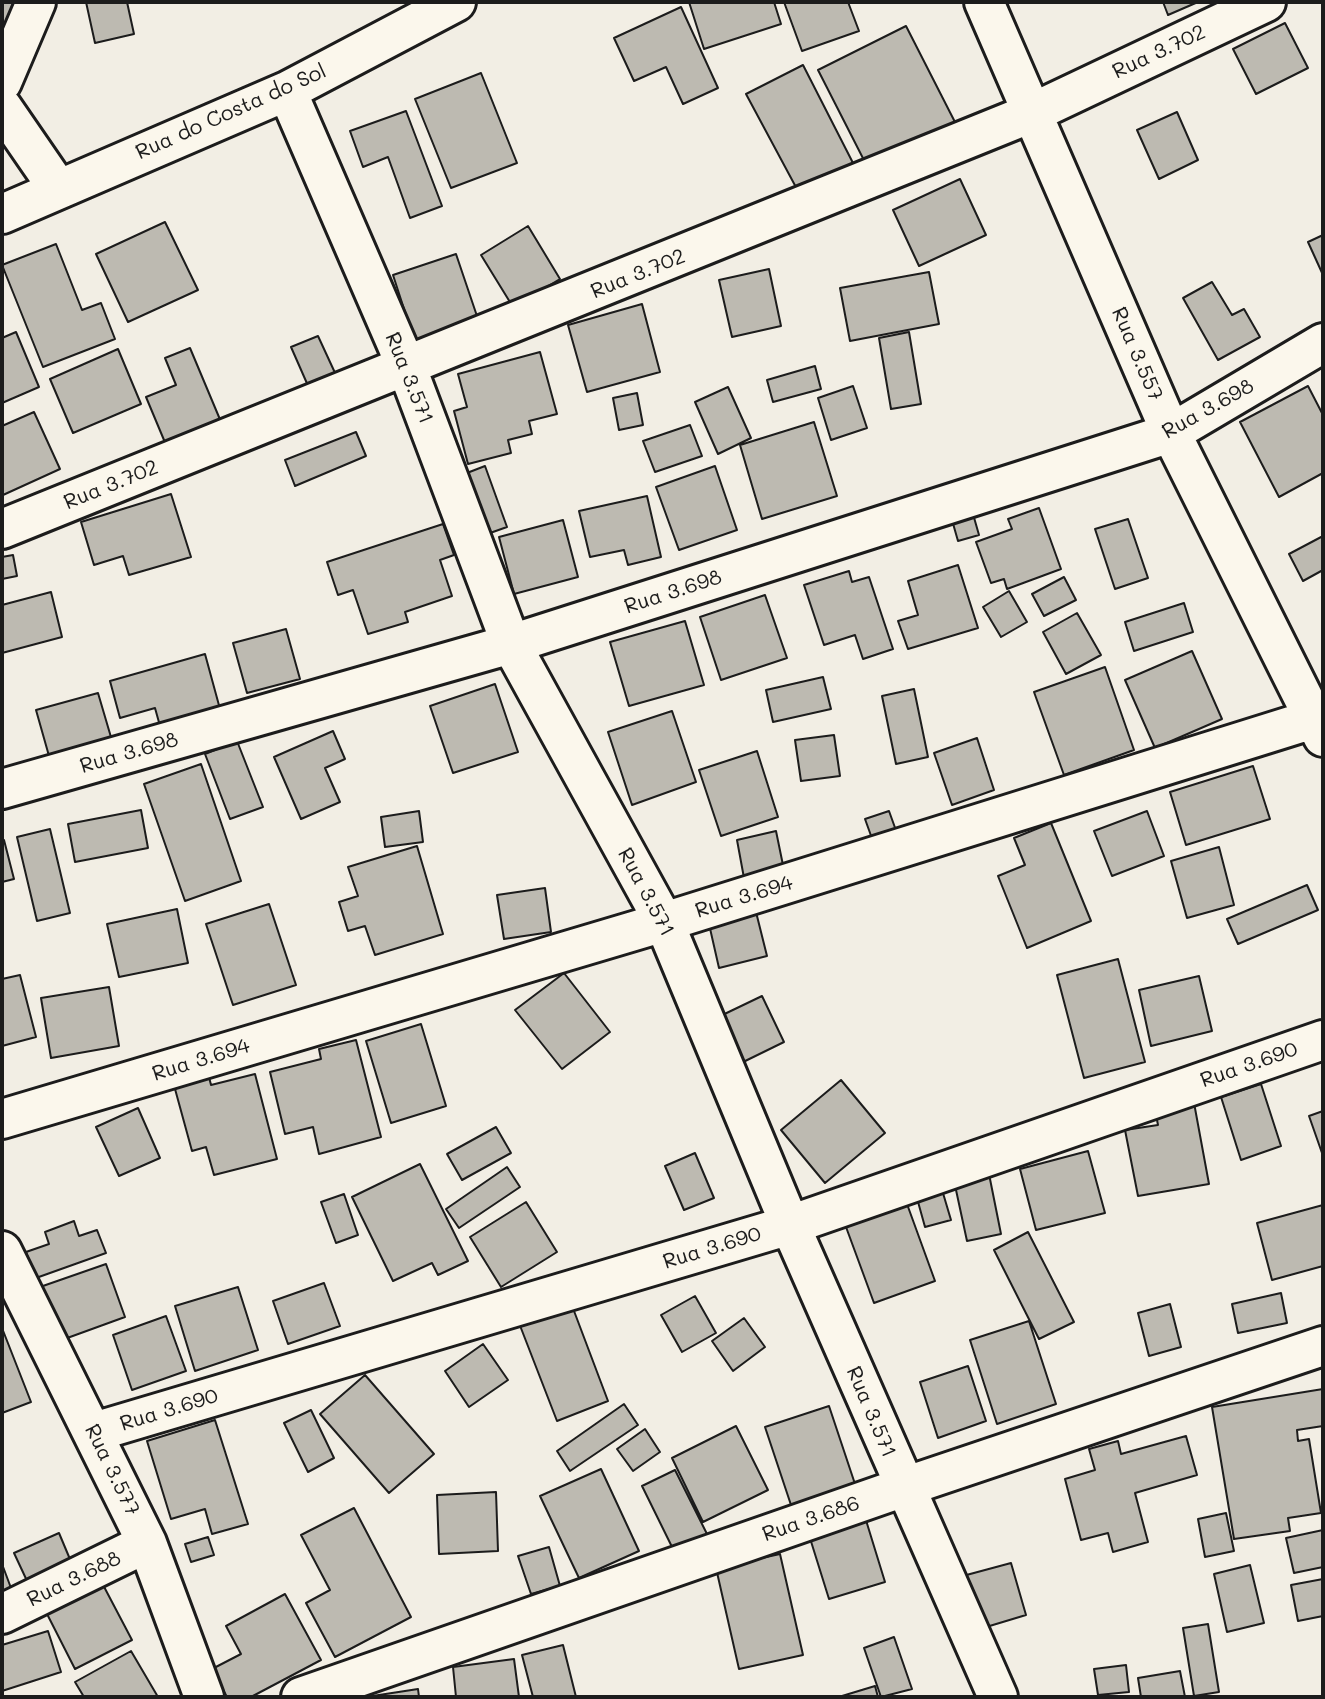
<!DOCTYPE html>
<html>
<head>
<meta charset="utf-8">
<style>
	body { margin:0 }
	#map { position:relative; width:1325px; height:1699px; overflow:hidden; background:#f2eee4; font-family:Mali,sans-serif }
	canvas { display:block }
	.frame { position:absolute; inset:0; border:4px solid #1c1c1c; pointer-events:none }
</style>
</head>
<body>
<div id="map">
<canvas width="1325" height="1699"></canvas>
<div class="frame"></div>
</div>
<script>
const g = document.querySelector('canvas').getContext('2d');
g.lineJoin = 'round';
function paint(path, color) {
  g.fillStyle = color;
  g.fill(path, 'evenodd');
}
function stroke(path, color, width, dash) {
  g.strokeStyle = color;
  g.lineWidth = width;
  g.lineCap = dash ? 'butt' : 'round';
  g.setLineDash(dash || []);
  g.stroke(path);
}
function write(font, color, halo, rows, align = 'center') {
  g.font = font + ' Mali,sans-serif';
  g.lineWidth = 6;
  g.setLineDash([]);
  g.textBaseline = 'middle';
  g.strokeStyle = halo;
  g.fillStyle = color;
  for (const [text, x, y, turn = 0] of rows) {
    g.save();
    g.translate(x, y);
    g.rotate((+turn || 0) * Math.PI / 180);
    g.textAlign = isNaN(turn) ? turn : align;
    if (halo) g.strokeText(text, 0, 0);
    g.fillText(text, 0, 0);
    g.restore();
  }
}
const building = new Path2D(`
	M2,2h18l-18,35z
	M86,2h41l7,32 -39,9z
	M689,2h85l7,22 -77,25z
	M784,2h64l11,29 -57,20z
	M1163,2h35l-30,13z
	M681,7l37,81 -35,16 -17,-37 -32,14 -20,-43z
	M1285,23l23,45 -52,26 -23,-45z
	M906,26l52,102 -88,44 -52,-102z
	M803,65l50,98 -55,28 -52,-97z
	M481,73l36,90 -66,25 -36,-89z
	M406,111l36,95 -32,12 -22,-61 -25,10 -13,-36z
	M1177,112l21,48 -39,19 -22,-49z
	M960,179l26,56 -67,31 -26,-56z
	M165,222l33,68 -70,32 -32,-68z
	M528,226l32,53 -47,28 -32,-52z
	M1323,235v40l-15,-33z
	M56,244l26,66 19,-7 14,36 -72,28 -41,-102z
	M456,254l23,68 -64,21 -22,-68z
	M769,269l12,57 -49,11 -13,-57z
	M929,272l10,52 -89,17 -10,-53z
	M1212,282l20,33 12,-6 16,28 -42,23 -35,-62z
	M642,304l18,68 -73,20 -19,-67z
	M16,332l23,55 -37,16v-65z
	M909,332l12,72 -30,5 -12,-71z
	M318,336l18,39 -27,13 -18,-41z
	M190,348l34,81 -55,23 -23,-55 30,-12 -11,-27z
	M118,349l23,55 -68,29 -23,-54z
	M540,352l17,62 -28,7 3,13 -24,6 3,13 -43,11 -14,-53 13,-4 -9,-33z
	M815,366l6,23 -48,13 -6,-22z
	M853,386l14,42 -36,12 -13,-42z
	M1308,386l15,29v58l-44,24 -39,-75z
	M728,387l23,51 -33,16 -23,-52z
	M637,393l6,32 -24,5 -6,-32z
	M34,412l26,57 -57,26 -1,-69z
	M814,422l23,74 -75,23 -22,-74z
	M690,425l12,31 -47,16 -12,-31z
	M356,432l10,24 -71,30 -10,-26z
	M485,466l22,61 -31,11 -22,-60z
	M715,466l22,64 -58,20 -23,-63z
	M171,494l20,63 -62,18 -6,-19 -29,9 -13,-43z
	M647,496l14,61 -33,8 -4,-15 -34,7 -11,-46z
	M971,507l8,28 -21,6 -8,-28z
	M1039,508l22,61 -54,20 -3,-10 -13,4 -15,-41 36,-13 -4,-10z
	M1128,519l20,59 -33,11 -20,-60z
	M563,520l15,57 -64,17 -15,-57z
	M443,524l11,31 -14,5 12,36 -47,16 3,10 -40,12 -15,-44 -15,5 -11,-33z
	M1323,536v34l-20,11 -14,-27z
	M13,555l4,21 -15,3v-22z
	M958,565l20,63 -70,21 -10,-28 20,-6 -10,-34z
	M849,571l3,11 17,-5 24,72 -30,10 -8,-24 -31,10 -20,-60z
	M1064,577l12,23 -32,16 -12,-22z
	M1009,591l18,31 -26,15 -18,-30z
	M51,592l11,45 -60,16v-48z
	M765,595l22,63 -66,22 -21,-63z
	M1184,603l9,29 -59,19 -9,-29z
	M1077,613l24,42 -35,19 -23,-42z
	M685,621l19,64 -75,21 -19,-64z
	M286,629l14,50 -53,14 -14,-50z
	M1192,651l30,68 -67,29 -30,-68z
	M205,654l15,55 -60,17 -5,-18 -35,10 -10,-37z
	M1105,667l29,83 -70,25 -30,-83z
	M823,677l8,32 -58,13 -7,-32z
	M495,684l23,68 -65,21 -23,-67z
	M914,689l14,68 -32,7 -14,-68z
	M98,693l15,51 -62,19 -15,-53z
	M672,711l24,71 -64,23 -24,-73z
	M333,731l12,28 -20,9 15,34 -39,17 -27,-62z
	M834,735l6,41 -39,5 -6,-41z
	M977,738l17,52 -42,15 -18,-52z
	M237,741l26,66 -33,12 -25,-65z
	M757,751l21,66 -57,19 -22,-66z
	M201,764l40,117 -56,20 -41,-117z
	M1253,766l17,53 -84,26 -16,-53z
	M141,810l7,38 -73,14 -7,-38z
	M419,811l4,31 -38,5 -4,-30z
	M889,811l9,25 -24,8 -9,-25z
	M1147,811l17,45 -52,20 -18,-45z
	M1051,823l40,98 -64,27 -29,-72 27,-11 -11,-27z
	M50,829l20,84 -33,8 -20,-84z
	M776,831l8,39 -40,8 -7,-38z
	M4,840l10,39 -12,3v-41z
	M417,846l26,88 -68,21 -10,-29 -17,5 -9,-29 19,-6 -10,-29z
	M1219,847l15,58 -47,13 -16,-57z
	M1307,885l11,25 -80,34 -11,-25z
	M545,888l6,44 -47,7 -7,-44z
	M269,904l27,81 -63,20 -27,-81z
	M177,909l11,54 -69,14 -12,-53z
	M756,912l11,44 -48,12 -10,-44z
	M1118,959l27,103 -61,16 -27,-103z
	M564,973l46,59 -48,37 -47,-59z
	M20,975l16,62 -34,9v-67z
	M1199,976l13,55 -61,15 -12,-56z
	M109,987l10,59 -68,12 -10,-60z
	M762,996l22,46 -49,24 -23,-46z
	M421,1024l25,82 -55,17 -25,-82z
	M356,1040l25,97 -62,17 -6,-27 -28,7 -15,-62 51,-13 -2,-10z
	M207,1069l4,16 44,-11 22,85 -63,16 -8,-28 -14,4 -20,-73z
	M841,1080l44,53 -60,50 -44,-53z
	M1261,1084l20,62 -40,14 -20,-63z
	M1192,1092l17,92 -71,12 -13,-66 33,-5 -5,-25z
	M138,1108l22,50 -41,18 -23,-49z
	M1323,1111v42h-1l-13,-37z
	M496,1127l15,26 -49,27 -15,-26z
	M1088,1151l17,62 -69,17 -16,-61z
	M695,1153l19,45 -30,12 -19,-44z
	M420,1164l48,97 -30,14 -6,-12 -39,18 -41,-84z
	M507,1167l13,20 -61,41 -13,-19z
	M988,1169l13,65 -34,7 -14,-65z
	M940,1183l11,37 -26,7 -10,-36z
	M344,1194l14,41 -22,8 -15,-41z
	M526,1202l31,50 -56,35 -31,-50z
	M907,1204l28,77 -61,22 -28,-76z
	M1323,1205v61l-51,14 -15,-57z
	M74,1221l5,15 18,-6 9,23 -70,25 -10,-26 23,-8 -4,-12z
	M1028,1232l46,90 -35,17 -45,-89z
	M106,1264l19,53 -66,24 -19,-54z
	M324,1283l16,43 -52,18 -15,-43z
	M238,1287l20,63 -63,21 -20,-65z
	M1281,1293l6,30 -49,10 -6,-29z
	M695,1296l21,37 -34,19 -21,-37z
	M571,1303l37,98 -51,20 -38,-98z
	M1170,1304l11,43 -32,9 -11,-43z
	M166,1316l20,55 -54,19 -19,-55z
	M744,1318l21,29 -32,24 -21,-30z
	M1029,1321l27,83 -59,20 -27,-84z
	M2,1328l29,74 -29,11z
	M483,1344l25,36 -39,27 -24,-36z
	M968,1366l18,55 -48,17 -18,-56z
	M365,1375l69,79 -45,39 -69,-79z
	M1323,1389v37l-26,4 1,11 11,-2 12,74 -33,5 2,13 -56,8 -22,-132z
	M624,1404l14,21 -68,46 -13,-20z
	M829,1406l26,78 -64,21 -26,-78z
	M311,1410l23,48 -26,14 -24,-49z
	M215,1420l33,104 -36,10 -7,-25 -34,10 -24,-78z
	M736,1426l32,64 -65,32 -31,-64z
	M645,1429l15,23 -27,19 -16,-22z
	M1186,1436l11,39 -62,18 13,49 -35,10 -5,-19 -27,7 -16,-61 30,-9 -6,-21 29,-8 3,13z
	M601,1469l38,82 -60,27 -39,-82z
	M675,1470l33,66 -33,17 -33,-67z
	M496,1492l2,59 -59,3 -2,-59z
	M354,1508l57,109 -76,40 -29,-54 24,-13 -29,-55z
	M1226,1513l8,38 -29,6 -7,-38z
	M865,1517l20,65 -56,17 -20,-64z
	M1323,1530v37l-29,6 -8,-35z
	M59,1533l13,31 -44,19 -14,-30z
	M208,1537l6,18 -23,7 -6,-18z
	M549,1547l11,39 -29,8 -13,-38z
	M780,1554l23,101 -64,14 -23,-101z
	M1011,1563l15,52 -53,16 -14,-54z
	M2,1564l9,24 -9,3z
	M1250,1565l14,58 -37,9 -13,-58z
	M1323,1579v37l-25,5 -7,-36z
	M101,1581l31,59 -57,29 -30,-59z
	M285,1594l36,66 -70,37h-24l-15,-28 29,-15 -15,-28z
	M1208,1624l11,68 -25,4 -11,-68z
	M48,1631l13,41 -59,19v-46z
	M894,1637l18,52 -31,8 -17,-49z
	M563,1645l13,52h-43l-11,-42z
	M131,1651l27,46h-74l-9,-15z
	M514,1659l5,38h-63l-3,-30z
	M1126,1665l3,27 -31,3 -4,-26z
	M1180,1671l5,26h-44l-3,-19z
	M875,1686l3,11h-36v-1z
	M418,1689l1,8h-53z`);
const minor = new Path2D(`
	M984,2l187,431 152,304
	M2,82l34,-80
	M287,91l120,277 104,276 153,278 126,303 208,472
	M2,107l55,80
	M2,214l285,-123 169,-89
	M2,529l1032,-417 232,-110
	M2,789l509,-145 660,-211 152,-90
	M2,1119l662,-197 659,-206
	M2,1251l145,292 57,154
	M94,1432l696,-207 533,-185
	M2,1614l145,-71
	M301,1697l603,-210 419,-141`);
const streetNames = [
	["Rua 3.702",1159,52,-25],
	["Rua do Costa do Sol",231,112,-24],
	["Rua 3.702",638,274,-22],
	["Rua 3.557",1137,354,67],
	["Rua 3.571",409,378,68],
	["Rua 3.698",1208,409,-29],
	["Rua 3.702",111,485,-22],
	["Rua 3.698",673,592,-18],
	["Rua 3.698",129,753,-16],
	["Rua 3.571",646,892,62],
	["Rua 3.694",744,897,-17],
	["Rua 3.694",201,1060,-17],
	["Rua 3.690",1249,1065,-19],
	["Rua 3.690",712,1248,-17],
	["Rua 3.690",169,1410,-17],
	["Rua 3.571",871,1412,67],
	["Rua 3.577",112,1470,64],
	["Rua 3.686",811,1519,-19],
	["Rua 3.688",74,1579,-26]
];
paint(building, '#bdbab1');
stroke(building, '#1c1c1c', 2);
stroke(minor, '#1c1c1c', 44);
stroke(minor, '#fbf7ec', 38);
write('21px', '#1c1c1c', '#fbf7ec', streetNames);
</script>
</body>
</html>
